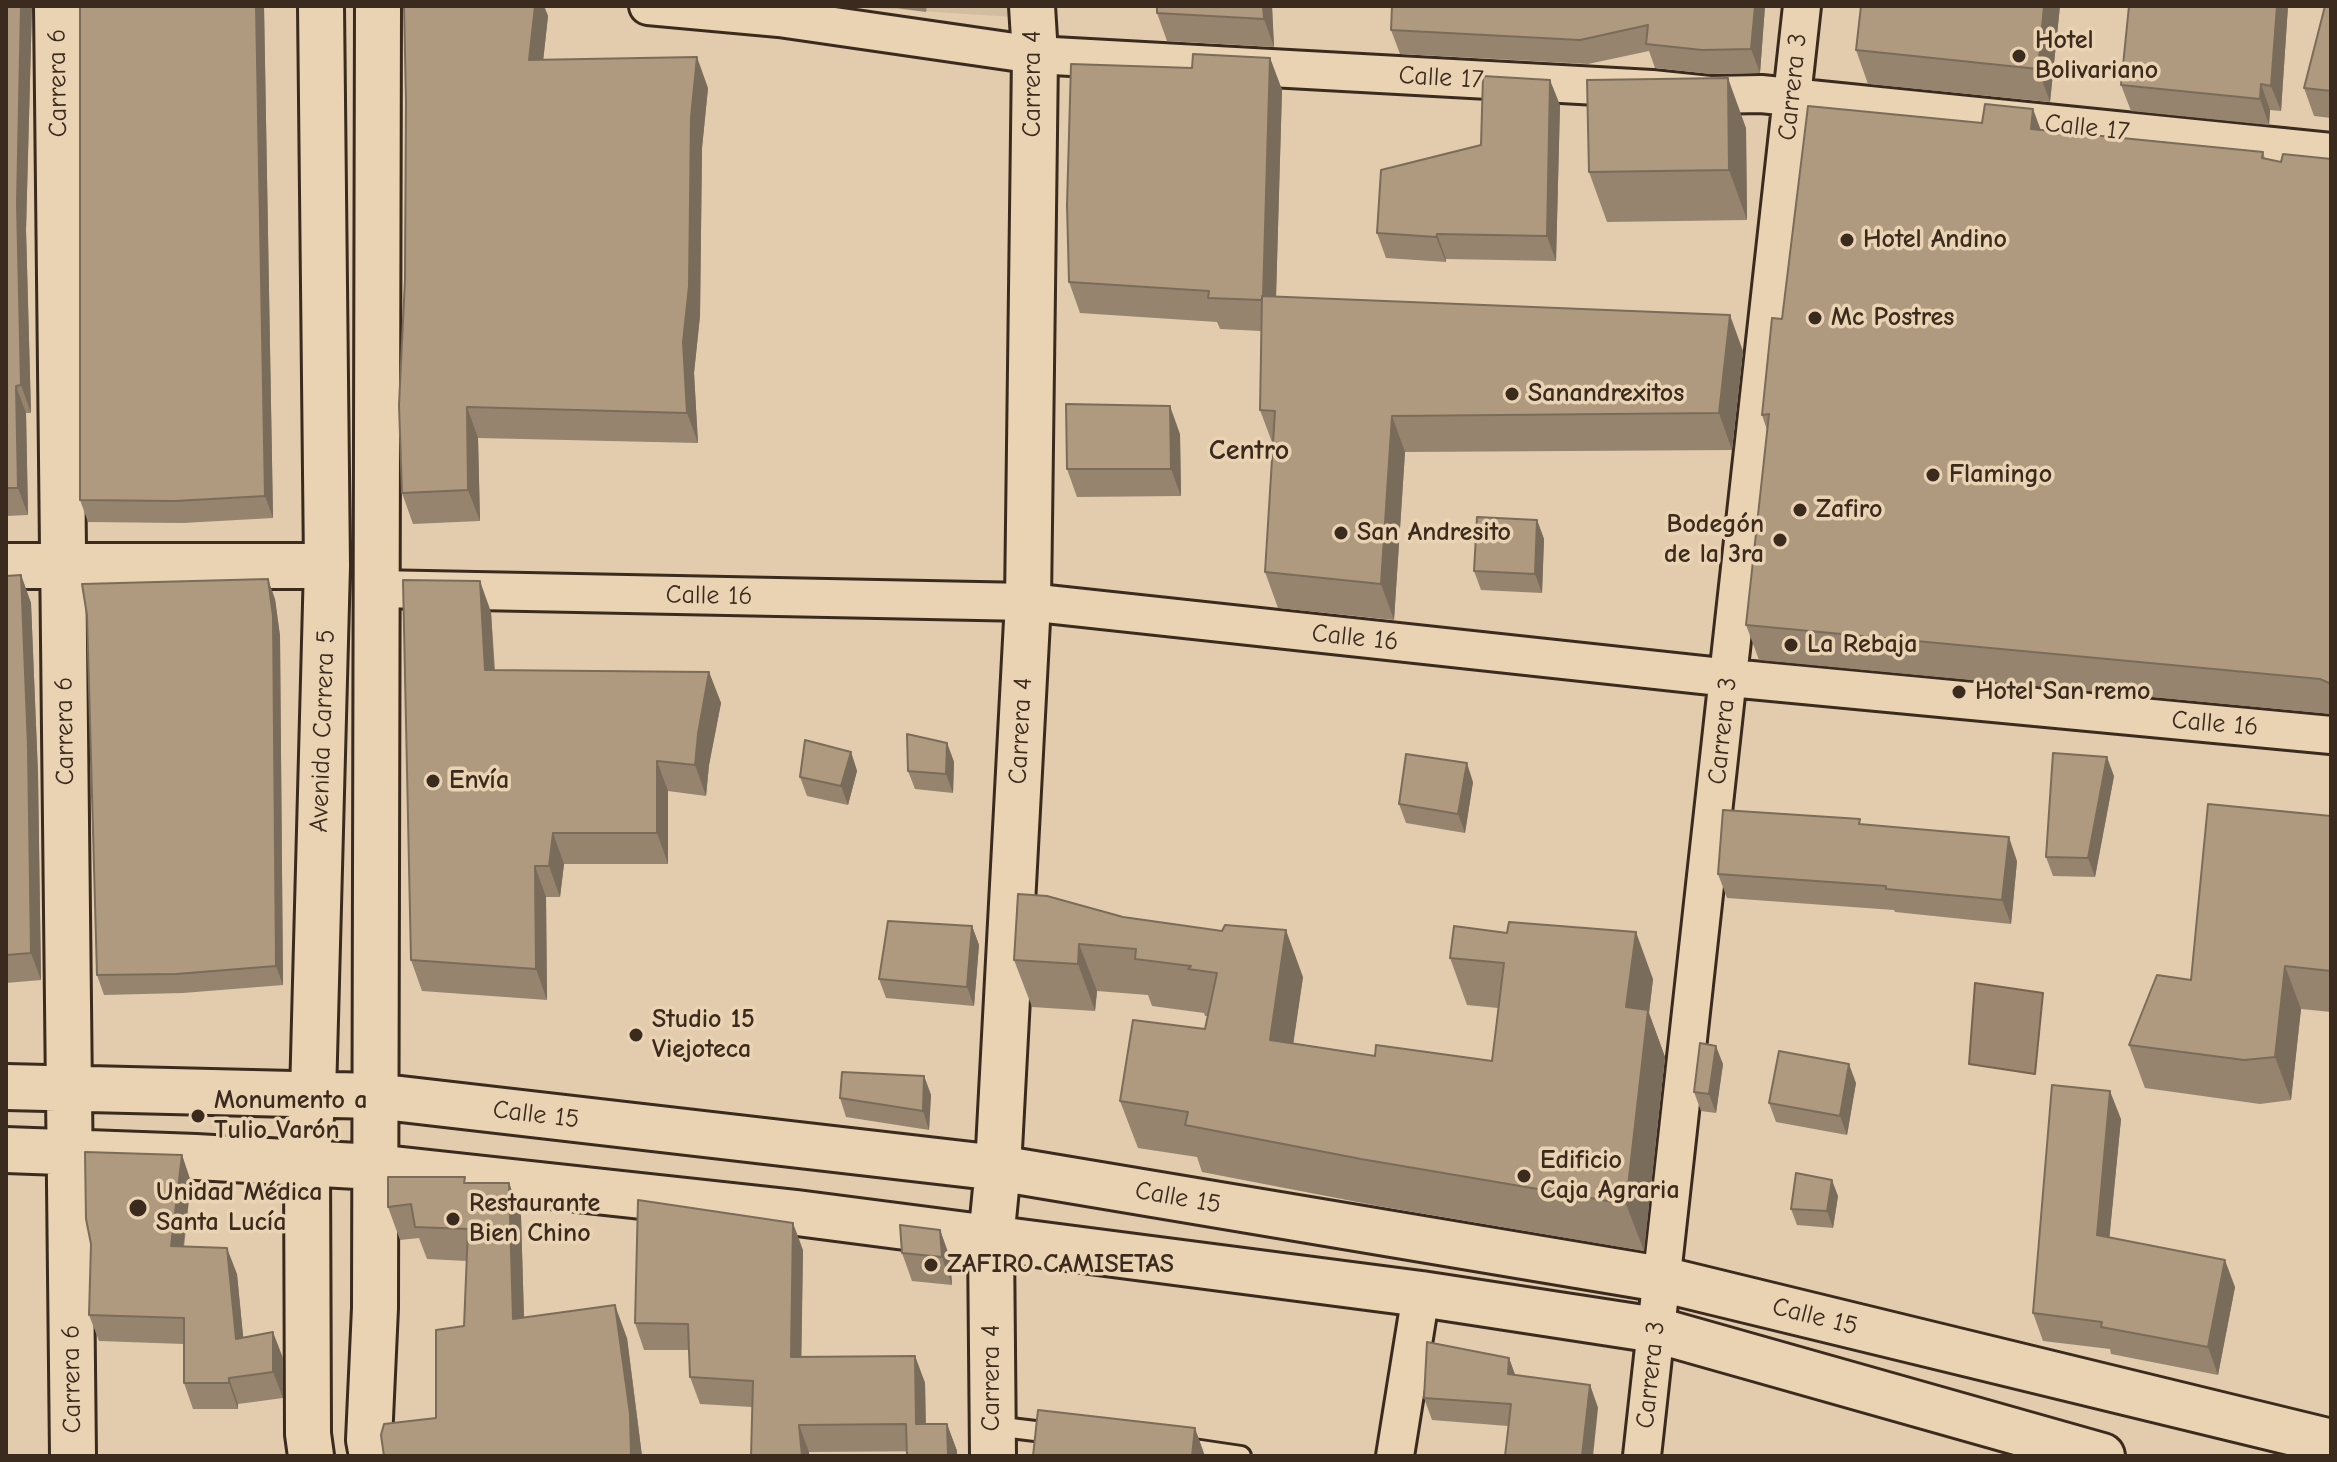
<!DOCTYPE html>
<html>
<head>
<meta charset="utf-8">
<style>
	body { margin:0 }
	#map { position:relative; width:2337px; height:1462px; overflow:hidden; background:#e3ccad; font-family:"Comic Neue",sans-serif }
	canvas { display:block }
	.frame { position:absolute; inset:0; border:8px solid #3b2a1e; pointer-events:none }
</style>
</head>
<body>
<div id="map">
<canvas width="2337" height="1462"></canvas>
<div class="frame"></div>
</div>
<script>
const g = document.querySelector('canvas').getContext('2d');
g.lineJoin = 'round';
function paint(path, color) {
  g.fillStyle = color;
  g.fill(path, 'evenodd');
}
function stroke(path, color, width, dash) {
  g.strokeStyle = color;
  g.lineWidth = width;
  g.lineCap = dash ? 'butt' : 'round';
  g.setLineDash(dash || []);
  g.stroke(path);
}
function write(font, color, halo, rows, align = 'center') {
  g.font = font + ' "Comic Neue",sans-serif';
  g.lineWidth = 7;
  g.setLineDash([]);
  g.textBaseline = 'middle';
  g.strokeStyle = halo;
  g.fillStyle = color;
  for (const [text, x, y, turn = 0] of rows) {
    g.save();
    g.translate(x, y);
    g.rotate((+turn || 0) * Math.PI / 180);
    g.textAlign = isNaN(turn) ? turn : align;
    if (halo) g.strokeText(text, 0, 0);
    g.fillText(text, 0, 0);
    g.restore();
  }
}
const built = new Path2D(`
	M843,6h169l1,11z`);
const water = new Path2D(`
	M1975,983l68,10 -8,81 -66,-10z`);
const lane = new Path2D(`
	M994,1426l66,8
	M1180,1447l61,9`);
const street = new Path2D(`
	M648,6l131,12 256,37 617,34 58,6 51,-1 570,58
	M376,589l652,13 702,76 601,57
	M1395,1456l26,-162
	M1642,1456l160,-1450`);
const secondary = new Path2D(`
	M57,6l16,1450
	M6,566h321
	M6,1087l369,9 623,72 663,111 670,163
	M6,1150l190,7 179,10 422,46 624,81 235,36 446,126
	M311,1456l-3,-22 -1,-272 6,-67 14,-529 -6,-560
	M372,1456l-3,-16 6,-132 3,-1302
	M993,1456l-2,-216 7,-72 30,-566 7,-547 -3,-49`);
const wall = new Path2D(`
	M6,6h26l-6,224 5,183h-5l2,102 -22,1z
	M264,6l9,512 -90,5 -95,-1 -8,-22z
	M404,6h140l4,10 -5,44 165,28 -6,60 -2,168 -6,57 4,70 -220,-5 2,83 -67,3 -11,-31 4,-391z
	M882,6h45l-1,6z
	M1157,6h115l2,41 -107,-6 -10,-28z
	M1765,6l-5,67 -49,1 -56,-6 -6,-17 -61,13 -188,-10 -9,-24z
	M2060,6l-10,96 -182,-18 -12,-34z
	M2137,6h151l-7,105 -11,-1 -1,15 -138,-14 -10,-26z
	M2331,6v112l-17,-2 -10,-28z
	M1270,58l12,32 -6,206 467,55 -11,99 -327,2 -11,168 -116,-12 -13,-36 8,-127 -13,-35 1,-79 -41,-2 -3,-7 -137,-9 -11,-31 123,-214z
	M1560,105l-4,156 -110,-2v3l-60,-4 -9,-25 104,-88z
	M1982,123l281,29 2,7 16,3 50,-3v555l-572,-54 -13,-35 21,-195 -5,-15 20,-96z
	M1746,128l1,92 -140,2 -18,-50z
	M1180,434l1,62 -104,1 -10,-28z
	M1537,520l7,19 -2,54 -61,-3 -7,-19z
	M21,575l10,28 7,171 3,206 -35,3v-407z
	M275,599l5,37 3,349 -100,8 -79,2 -7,-20 -10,-360z
	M491,612l4,58 214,2 12,31 -12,62 -3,31 -38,-5v73h-104l-4,33h-14l1,103 -125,-9 -11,-31z
	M947,743l7,19 -1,31 -38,-4 -7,-18z
	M851,752l6,19 -9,34 -41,-9 -7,-19z
	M2114,776l-19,101 -42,-1 -7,-19z
	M1473,782l-8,51 -59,-10 -7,-19z
	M2331,816v196l-30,-3 -10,91 -31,4 -115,-16 -16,-43 62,-65z
	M1862,825l155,36 -6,63 -116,-12 -1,-2 -167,-12 -9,-24z
	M1018,894l285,83 -10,66 82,13 117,5 6,-53 -31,-3 -17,-47 4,-32 199,53 -4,34 16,44 -21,194 -266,-45 -176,-34 -5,-15 -59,-9 -18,-47 85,-72 3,-13h-3l-1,-3 -52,-7 -4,-11 -51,-4 -2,20 -63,-4 -18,-47z
	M972,926l7,19 -5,61 -88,-8 -7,-19z
	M1723,1064l-7,49 -15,-2 -7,-19z
	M924,1076l7,19 -2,35 -83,-13 -6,-19z
	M1856,1083l-9,52 -71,-13 -7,-19z
	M2121,1119l-12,119 126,49 -17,88 -107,-21 -1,-5 -67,-8 -10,-28z
	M182,1155l9,27 -7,65 53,27 6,64 40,20v40l-45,6v5h-45l-9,-26v-39l-85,-3 -10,-26 2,-71z
	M467,1183h42l12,33 3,102 103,20 15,118h-258l52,-38 28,-92 3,-65 -40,-2 -8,-21 -19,2 -12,-33z
	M1838,1196l-5,32 -36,-3 -6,-16z
	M940,1230l10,28 2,27 -40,-4 -10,-28z
	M803,1250l-2,107 114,-1 10,27 1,41h21l10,27 -148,1 -57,-45 -52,-3 -10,-27 -1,-27h-45l-9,-27z
	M1509,1358l6,17 75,10 8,23 -90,18 -76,-6 -8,-22z`);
const shadedWall = new Path2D(`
	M21,6h11l-6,224 5,183 -10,-28 -4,-182z
	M256,6h8l9,512 -8,-22z
	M535,6h9l4,10 -8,74 -11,-30z
	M1263,6h9l2,41 -10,-28z
	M1755,6h10l-5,67 -9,-24z
	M2044,6h16l-10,96 -12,-33z
	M2277,6h11l-7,105 -10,-25z
	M697,57l11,31 -6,60 -2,168 -6,57 4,70 -11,-30 -4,-71 8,-225z
	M1270,58l12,32 -7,242 -12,-32z
	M1728,78l18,50 1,92 -18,-50z
	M1550,80l10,25 -4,156 -9,-25z
	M2261,84l9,26 -1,15 -9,-26z
	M2033,109l13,35 -15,-15z
	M1437,234l9,25v3l-10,-25z
	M1730,315l13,36 -11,99 -13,-37z
	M16,386l10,27 2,102 -10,-27z
	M1170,406l10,28 1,62 -10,-27z
	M467,407l11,31 2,83 -12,-31z
	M1392,416l13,36 -11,168 -13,-36z
	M1537,520l7,19 -2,54 -7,-19z
	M21,575l10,28 7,171 3,206 -10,-27z
	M268,579l7,20 5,37 3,349 -7,-19z
	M480,581l11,31 5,89 -11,-31z
	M709,672l12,31 -12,62 -3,31 -11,-31 3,-31z
	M947,743l7,19 -1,31 -7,-19z
	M851,752l6,19 -9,34 -7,-19z
	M2107,757l7,19 -19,101 -7,-19z
	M657,761l11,30v73l-11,-31z
	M1467,763l6,19 -8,51 -7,-19z
	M553,833l11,31 -4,33 -11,-31z
	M2009,837l8,24 -6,63 -9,-24z
	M535,866l11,31 1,103 -11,-31z
	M972,926l7,19 -5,61 -7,-19z
	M1286,930l17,47 -16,110 -17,-47z
	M1636,932l17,47 -4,34 16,44 -21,194 -18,-47v-197z
	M1079,944l18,47 -2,20 -17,-47z
	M2285,966l16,43 -10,91 -16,-43z
	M1716,1046l7,18 -7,49 -7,-19z
	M1849,1064l7,19 -9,52 -7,-19z
	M924,1076l7,19 -2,35 -6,-19z
	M2110,1091l11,28 -14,144 -10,-28z
	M182,1155l9,27 -11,91 -9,-27z
	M1832,1180l6,16 -5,32 -6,-17z
	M509,1183l12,33 4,136 -12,-33z
	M793,1223l10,27 -2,134 -10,-27z
	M940,1230l10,28 2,27 -10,-28z
	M227,1248l10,26 9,91 -10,-26z
	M2225,1260l10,27 -17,88 -10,-28z
	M615,1305l12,33 15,118h-11z
	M273,1332l10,26v40l-10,-26z
	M915,1356l10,27 1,68 -10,-27z
	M1509,1358l8,22 -9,-6z
	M229,1378l9,26v5l-9,-26z
	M1590,1385l8,23 -5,48h-11z
	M947,1424l10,27v5h-9z
	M799,1425l10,27v4h-7z
	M1195,1428l10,28h-13z`);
const building = new Path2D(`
	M6,6h15l-4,197 4,182 -5,1 2,102h-12z
	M80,6h176l9,490 -90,5 -95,-1z
	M404,6h131l-6,54 168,-3 -6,60 -2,169 -6,56 4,71 -220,-6 1,83 -66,3 -3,-88 6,-126 1,-177z
	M1157,6h106l1,13 -107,-6z
	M1392,6h363l-4,43 -49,1 -56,-6 2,-19 -68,15 -189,-10z
	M1861,6h183l-6,63 -182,-19z
	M2129,6h148l-6,80 -10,-2 -1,15 -139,-14z
	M2325,6h6v85l-27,-3z
	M1193,54l77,4 -7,238h-1v4l-54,-2 1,-7 -140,-9 -2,-77 4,-141 121,4z
	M1483,76l67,4 -3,156 -110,-2 -1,3 -59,-4 4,-63 100,-25z
	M1728,78l1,92 -140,2 -2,-92z
	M1985,104l48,5 -2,20 232,23 -1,6 19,4 2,-8 48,5v525l-11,-5 -574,-54 23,-211 -7,1 10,-97 10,1 26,-213 174,17z
	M1262,296l468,19 -11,98 -327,3 -11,168 -116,-12 10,-161 -15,-1z
	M1066,404l104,2 1,63h-104z
	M1477,517l60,3 -2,54 -61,-3z
	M21,575l7,172 3,206 -25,2v-379z
	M268,579l5,37 3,350 -100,8 -79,1 -10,-360 -5,-31z
	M403,580l77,1 5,89 224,2 -11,62 -3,31 -38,-4v72h-104l-4,33h-14l1,103 -125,-9z
	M907,734l40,9 -1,31 -38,-3z
	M805,740l46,12 -10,34 -41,-9z
	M2053,753l54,4 -19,101 -42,-1z
	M1406,754l61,9 -9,51 -59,-10z
	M2208,804l123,12v155l-46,-5 -10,91 -31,3 -115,-15 28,-70 34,5z
	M1723,810l137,9 -1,5 150,13 -7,63 -116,-11v-3l-168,-12z
	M1018,894l29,2 76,21 99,14 3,-6 61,5 -16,110 105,16 1,-11 116,16 12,-98 -54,-5 4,-32 53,7 2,-11 127,10 -10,75 22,3 -22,194 -265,-45 -176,-34 3,-13 -68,-11 13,-81 72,9 12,-56 -29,-4 3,-3 -56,-7 1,-10 -57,-5 -1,20 -64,-4z
	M888,921l84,5 -5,61 -88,-8z
	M1700,1043l16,3 -7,48 -15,-2z
	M1779,1051l70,13 -9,52 -71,-13z
	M842,1072l82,4 -1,35 -83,-13z
	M2052,1085l58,6 -13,144 128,25 -17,87 -107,-20 1,-5 -69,-9z
	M85,1152l97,3 -11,91 56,2 9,91 37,-7v40l-44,6v5h-45v-65l-95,-3 2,-71 -5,-25z
	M1796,1173l36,7 -5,31 -36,-2z
	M388,1177h77l-1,6h45l4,136 102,-14 15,109 1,42h-247l-3,-21 3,-11 52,-6v-88l28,-4 4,-97 -53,-2 -4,-23 -23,3z
	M638,1200l155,23 -2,134 124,-1 1,68h31l1,32h-41l-1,-32 -107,1 3,31h-51l2,-75 -63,-4 -2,-53 -53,-1z
	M900,1225l40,5 2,27 -40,-4z
	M1427,1342l82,16 -1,16 82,11 -8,71h-77l6,-52 -87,-6z
	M1038,1410l157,18 -3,28h-159z`);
const markers = [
	[2019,56,8,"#3b2a1e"],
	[1847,240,8,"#3b2a1e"],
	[1815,318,8,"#3b2a1e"],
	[1512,394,8,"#3b2a1e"],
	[1933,475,8,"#3b2a1e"],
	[1800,510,8,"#3b2a1e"],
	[1341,533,8,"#3b2a1e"],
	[1780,540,8,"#3b2a1e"],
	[1791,645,8,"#3b2a1e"],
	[1959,692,8,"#3b2a1e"],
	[433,781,8,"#3b2a1e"],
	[636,1035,8,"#3b2a1e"],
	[198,1116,8,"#3b2a1e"],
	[1524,1176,8,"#3b2a1e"],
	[138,1208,10,"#3b2a1e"],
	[453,1219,8,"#3b2a1e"],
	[931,1265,8,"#3b2a1e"]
];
const poiNames = [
	["Hotel",2035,41],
	["Bolivariano",2035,71],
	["Hotel Andino",1863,240],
	["Mc Postres",1831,318],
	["Sanandrexitos",1528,394],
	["Flamingo",1949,475],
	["Zafiro",1816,510],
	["Bodegón",1764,525,"right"],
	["de la 3ra",1764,555,"right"],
	["San Andresito",1357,533],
	["La Rebaja",1807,645],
	["Hotel San remo",1975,692],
	["Envía",449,781],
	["Studio 15",652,1020],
	["Viejoteca",652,1050],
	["Monumento a",214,1101],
	["Tulio Varón",214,1131],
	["Edificio",1540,1161],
	["Caja Agraria",1540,1191],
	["Unidad Médica",156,1193],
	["Santa Lucía",156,1223],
	["Restaurante",469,1204],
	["Bien Chino",469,1234],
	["ZAFIRO CAMISETAS",947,1265]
];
const streetNames = [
	["Calle 17",1441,78,3],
	["Carrera 6",58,83,-91],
	["Carrera 4",1033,84,-90],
	["Carrera 3",1793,87,-84],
	["Calle 17",2087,128,6],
	["Calle 16",709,596,1],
	["Calle 16",1355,638,6],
	["Calle 16",2215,724,5],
	["Carrera 6",65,731,-91],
	["Avenida Carrera 5",323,731,-88],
	["Carrera 4",1021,731,-87],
	["Carrera 3",1723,731,-84],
	["Calle 15",536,1115,7],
	["Calle 15",1178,1198,10],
	["Calle 15",1815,1317,14],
	["Carrera 3",1651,1375,-84],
	["Carrera 4",992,1378,-90],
	["Carrera 6",72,1379,-91]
];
const neighbourhoodNames = [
	["Centro",1249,451]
];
paint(built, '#d3bda0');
paint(water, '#9d8770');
stroke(water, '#76624f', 2);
stroke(lane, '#3b2a1e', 24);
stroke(street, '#3b2a1e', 42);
stroke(secondary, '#3b2a1e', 50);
stroke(lane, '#ead3b3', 18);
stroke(street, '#ead3b3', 36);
stroke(secondary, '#ead3b3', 44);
paint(wall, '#96846e');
paint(shadedWall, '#7a6c5a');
paint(building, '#af9a80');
stroke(building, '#7a6c5a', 2);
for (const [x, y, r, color] of markers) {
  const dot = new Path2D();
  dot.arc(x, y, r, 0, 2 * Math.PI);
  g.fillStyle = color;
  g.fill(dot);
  stroke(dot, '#ead3b3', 3);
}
write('bold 26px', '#3b2a1e', '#ead3b3', poiNames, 'left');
write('26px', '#3b2a1e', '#ead3b3', streetNames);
write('bold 28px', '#3b2a1e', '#ead3b3', neighbourhoodNames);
</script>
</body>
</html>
